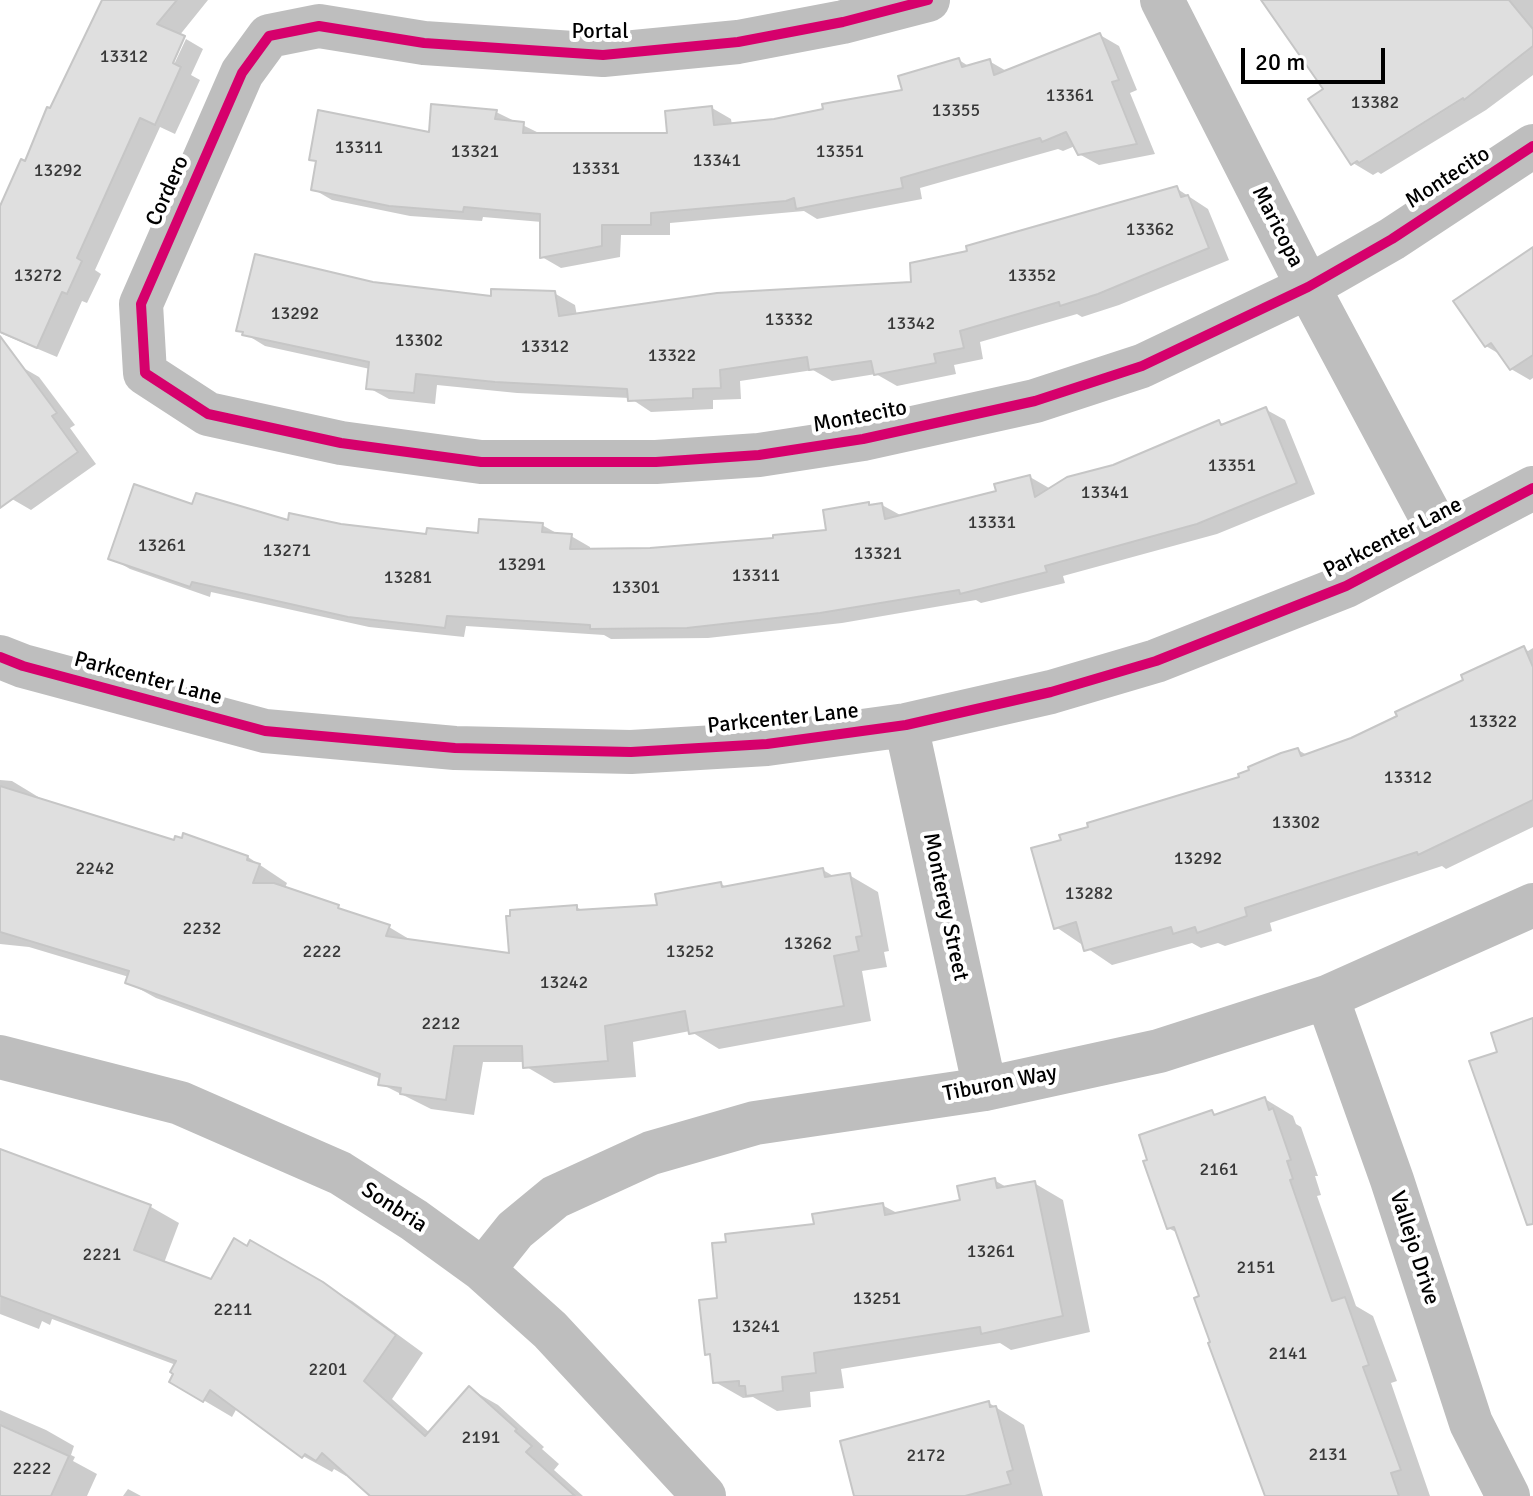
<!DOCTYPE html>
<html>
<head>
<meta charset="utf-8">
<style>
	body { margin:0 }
	#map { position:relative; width:1533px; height:1496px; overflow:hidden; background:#fff; font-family:Signika,sans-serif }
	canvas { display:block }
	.scale { position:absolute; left:1241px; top:48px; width:144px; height:36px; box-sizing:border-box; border:4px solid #000; border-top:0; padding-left:10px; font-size:24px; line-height:28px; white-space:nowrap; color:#000; -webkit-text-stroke:6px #fff; paint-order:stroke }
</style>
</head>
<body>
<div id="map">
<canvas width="1533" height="1496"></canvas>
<div class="scale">20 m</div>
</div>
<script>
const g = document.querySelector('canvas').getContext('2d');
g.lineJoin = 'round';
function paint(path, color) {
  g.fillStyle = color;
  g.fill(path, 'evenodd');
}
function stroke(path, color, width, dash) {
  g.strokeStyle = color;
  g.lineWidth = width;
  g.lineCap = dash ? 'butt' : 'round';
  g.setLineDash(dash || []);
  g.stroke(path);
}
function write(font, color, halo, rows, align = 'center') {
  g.font = font + ' Signika,sans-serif';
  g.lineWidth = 8;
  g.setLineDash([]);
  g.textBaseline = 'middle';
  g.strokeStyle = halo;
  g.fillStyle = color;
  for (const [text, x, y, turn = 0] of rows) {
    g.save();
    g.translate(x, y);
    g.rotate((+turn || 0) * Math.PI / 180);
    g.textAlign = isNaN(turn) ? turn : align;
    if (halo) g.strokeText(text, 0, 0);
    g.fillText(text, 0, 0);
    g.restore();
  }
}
const shadow = new Path2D(`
	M104,0h104l-29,36 -12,35 3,2 16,-34 17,10 -12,26 9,5 -25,54 -15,-7 -65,143 6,4 -14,29 -5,-2 -25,56 -57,-24v-122z
	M1264,0h269v75l-47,35 -105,64 -3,-2 -5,3 -20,-12 -28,-73z
	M1100,35l19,11 18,44 -7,3 25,61 -56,11 -20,-11 -4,-8 -12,5 -5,-2 -138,39 2,11 -105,20 -13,-8 -134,12v12h-49l-1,22 -59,11 -19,-11v-35l-59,-5 -1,4 -72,-5 -78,-16 -19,-11 5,-27 -6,-3 119,-25 65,-22 47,23h127l42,-27 19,11 1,6 42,-4 130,-29 55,-32 11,7 19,-6 19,11z
	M1176,188l32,21 21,51 -110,45 -37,12 -5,-3 -97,28 3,17 -29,6 2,9 -59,12 -21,-12 -44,7 -19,-11 -73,11 1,18 -28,1v9l-62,3 -21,-14 -113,-5 -80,-8 -2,19 -46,-5 -20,-11 1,-19 -105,-23 -26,-16 133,-47 121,15 61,-5 21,12 2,11 336,-32 57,-31z
	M1533,250v128l-3,2 -19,-11 -10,-14 -15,-9z
	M20,366l19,11 36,48 -5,3 26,36 -65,46 -19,-11 -12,-17v-102z
	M1265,409l20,11 30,74 -98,40 -154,42 2,7 -84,20 -5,-3 -134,23 -134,15 -97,1 -7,-4 -138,-9 -2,11 -95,-10 -158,-35 -1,5 -80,-28 -19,-11 82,-52 97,16 138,14h51l63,-11 18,10 11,1 19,11v4l60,-1 125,-10 54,-8 39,-28 5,3 9,-2 20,11 97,-24 31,-15 19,11 65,-21 105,-45 6,3z
	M1524,648l4,3 5,-3v179l-87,42 -4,-3 -172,57 2,8 -47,15 -7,-3 -17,5 -9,-5 -80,22 -56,-38 7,-86 179,-62 56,-29 9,5 45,-15z
	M0,780l12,1 28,17v2l135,42 73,15 39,26 -2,5 104,39 25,15 97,13 65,-48 8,4 75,-4 62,-23 7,4 95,-18 12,7 14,-2 29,17 11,59 -5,1 3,15 -25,4 9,50 -152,28 -29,-18 -57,11 3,35 -82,6 -29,-17v-4h-42l-9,53 -43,-6 -50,-25v-5l-225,-81 -29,-16 2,-5 -100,-30 -29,-3z
	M1265,1099l28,17 3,8 5,3 17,49h-3l6,19 -4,1 39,110 17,10 24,65 -6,2 39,113h-163l-54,-152 -12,-46 -23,-65 -10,-5 44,-116 6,4z
	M1,1152l150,55 28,16 -15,40 48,18 39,-38 101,58 71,52 -31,46 38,34 40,-44 28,16 46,42 -2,2 17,15 -5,6 29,26h-210l-25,-23 -2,3 -12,-7 -2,3 -29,-16 -66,-48 -5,9 -61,-36 5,-16 -124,-46 -2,6 -8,-4 -3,8 -39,-15z
	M994,1180l14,8 26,-5 29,17 27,132 -79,18 -11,-7 -159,26 3,19 -34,4 1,15 -34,4 -24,-14 -10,1 -28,-16 -3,-25 -5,-3 13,-54 96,-74 66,-21 17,9 63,-12z
	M989,1403l35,22 19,71h-187z
	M0,1410l46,20 28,16 -3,9 4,2 -2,4 24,13 -10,22h-87z
	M128,1489l13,7h-18z`);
const building = new Path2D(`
	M102,0h75l-20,24 28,12 -12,27 8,4 -26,58 -15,-7 -63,140 5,3 -15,33 -5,-2 -25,56 -37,-16v-126l21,-47 4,2 22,-54 3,1z
	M1261,0h248l24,29v17l-69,54 -1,-2 -104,65 -2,-2 -6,4 -43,-66 15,-10z
	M1100,33l19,47 -7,2 25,62 -59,11 -12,-23 -24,10 -2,-4 -139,40 2,10 -107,21 -2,-11 -8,3 -135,12v12h-49v21l-62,12v-44l-76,-7 -1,5 -74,-6 -78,-16 5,-29 -7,-1 9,-50 111,22 2,-28 66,6 -2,9 29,3 -1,11h144l-2,-22 47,-5 2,19 60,-6 49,-10 -1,-5 80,-14 -4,-14 61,-18 3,9 28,-8 4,16z
	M1177,186l4,11 7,-2 21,53 -111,46 -38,12 -1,-4 -99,29 4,17 -30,6 2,9 -62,12 -3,-14 -62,9 -2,-13 -87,13 1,18 -28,1v9l-65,3 -1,-12 -132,-7 -79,-8 -2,19 -48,-4 3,-27 -127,-27 1,-3 -7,-1 19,-77 118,28 118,14v-7l64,2 4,25 158,-23 194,-11 -1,-19 57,-12 -1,-5z
	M1533,247v108l-23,15 -19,-27 -6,4 -32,-46z
	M0,336l57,77 -5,3 26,36 -78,56z
	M1266,407l31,76 -100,41 -152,42 2,6 -87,22 -1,-4 -139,23 -133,15 -97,1v-4l-143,-9 -2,12 -97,-11 -156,-35 -2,5 -82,-28 26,-75 58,20 4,-11 92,27 1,-7 52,11 85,10 1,-6 51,5 1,-14 64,4 -1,9 30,2 -2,15 80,-1 123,-10v-3l53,-5 -3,-20 46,-8v3l13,-2 3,16 111,-28 -2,-7 36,-9 5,22 32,-20 46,-12 106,-45 2,5z
	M1524,646l9,21v133l-115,55 -1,-3 -172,56 2,8 -50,17 -2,-6 -22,7 -2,-7 -87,24 -8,-29 -22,7 -23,-81 30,-8 -2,-5 29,-8 -1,-4 152,-46 -1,-3 11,-4 -1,-3 33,-14 17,-5 3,8 50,-18 46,-22 -2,-4 68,-32 -2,-5z
	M0,786l174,54 1,-4 7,2 1,-5 65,23 -1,4 13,4 -7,19h21l65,22 -1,3 52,17 -4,11 123,17 -3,-37h4v-6l67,-5v5l80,-5 -2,-11 66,-12 1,5 101,-19 2,9 25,-4 12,63 -6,1 3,14 -25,5 10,50 -155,28 -4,-23 -80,15 3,35 -85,7 -1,-22h-68l-8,54 -46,-6 1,-6 -23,-3 2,-11 -255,-91 4,-12 -129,-39z
	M1533,1018v206l-6,1 -58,-164 28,-9 -6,-19z
	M1265,1097l4,13 4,-2 18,52 -4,1 6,18 -3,1 42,121 13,-4 24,68 -6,2 38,103 -10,3 8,23h-134l-57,-153 2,-1 -16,-44 5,-2 -25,-69 -7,2 -24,-68 4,-1 -8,-25 73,-25 2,5z
	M0,1149l151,56 -17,45 77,29 23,-41 13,8 3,-6 73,42 73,53 -32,46 61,55 44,-50 48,43 -2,2 17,15 -6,6 49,44h-205l-48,-43 -6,8 -11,-7 -3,4 -92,-68 -7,12 -34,-20 4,-8 -3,-2 6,-11 -176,-65z
	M995,1178l2,10 38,-7 28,135 -82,18 -1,-7 -166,26 2,20 -34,4 1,14 -37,5 -1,-10h-6v-5l-26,2 -3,-29 -5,1 -6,-55 18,-2 -5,-55 14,-1 -1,-8 89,-10 -2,-10 71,-11 2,12 75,-15 -3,-14z
	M989,1401l1,6 6,-1 17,64 -6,2 4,12 -46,12h-111l-14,-55z
	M0,1425l69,31 -18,40h-51z`);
const minor = new Path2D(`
	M928,0l-85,22 -105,20 -135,13 -179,-12 -105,-17 -50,10 -27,37 -101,231 4,69 63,41 133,29 140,19h175l103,-7 104,-16 172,-38 107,-35 166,-79 84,-48 141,-93
	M1162,0l146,287 133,249
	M0,657l23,9 242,65 190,17 176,4 136,-8 139,-19 145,-33 105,-31 190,-75 187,-98
	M906,725l79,364
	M1327,997l65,183 79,243 37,73
	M0,1057l180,46 160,70 74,47 69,50 67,60 154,166
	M483,1270l32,-40 40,-33 96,-44 104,-30 230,-34 174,-38 168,-54 206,-92`);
const cycleway = new Path2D(`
	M928,0l-85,22 -105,20 -135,13 -179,-12 -105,-17 -50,10 -27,37 -101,231 4,69 63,41 133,29 140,19h175l103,-7 104,-16 172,-38 107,-35 166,-79 84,-48 141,-93
	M0,657l23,9 242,65 190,17 176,4 136,-8 139,-19 145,-33 105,-31 190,-75 187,-98`);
const numberNames = [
	["13312",124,57],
	["13361",1070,96],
	["13382",1375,103],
	["13355",956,111],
	["13311",359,148],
	["13321",475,152],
	["13351",840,152],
	["13341",717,161],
	["13331",596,169],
	["13292",58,171],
	["13362",1150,230],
	["13272",38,276],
	["13352",1032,276],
	["13292",295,314],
	["13332",789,320],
	["13342",911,324],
	["13302",419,341],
	["13312",545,347],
	["13322",672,356],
	["13351",1232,466],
	["13341",1105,493],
	["13331",992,523],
	["13261",162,546],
	["13271",287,551],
	["13321",878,554],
	["13291",522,565],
	["13311",756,576],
	["13281",408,578],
	["13301",636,588],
	["13322",1493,722],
	["13312",1408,778],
	["13302",1296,823],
	["13292",1198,859],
	["2242",95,869],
	["13282",1089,894],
	["2232",202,929],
	["13262",808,944],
	["2222",322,952],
	["13252",690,952],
	["13242",564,983],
	["2212",441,1024],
	["2161",1219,1170],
	["13261",991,1252],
	["2221",102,1255],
	["2151",1256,1268],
	["13251",877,1299],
	["2211",233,1310],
	["13241",756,1327],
	["2141",1288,1354],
	["2201",328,1370],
	["2191",481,1438],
	["2131",1328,1455],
	["2172",926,1456],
	["2222",32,1469]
];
const streetNames = [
	["Portal",600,32],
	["Montecito",1448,178,-33],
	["Cordero",168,191,-66],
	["Maricopa",1277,227,63],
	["Montecito",860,417,-11],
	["Parkcenter Lane",1393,538,-27],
	["Parkcenter Lane",148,679,15],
	["Parkcenter Lane",783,719,-6],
	["Monterey Street",945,907,78],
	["Tiburon Way",1000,1084,-11],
	["Sonbria",394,1208,33],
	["Vallejo Drive",1414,1248,72]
];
paint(shadow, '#0003');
paint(building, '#dfdfdf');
stroke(building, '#c6c6c6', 2);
stroke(minor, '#bebebe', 44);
stroke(cycleway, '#d6006c', 10);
write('18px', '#383838', null, numberNames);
write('22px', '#000', '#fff', streetNames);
</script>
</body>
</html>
